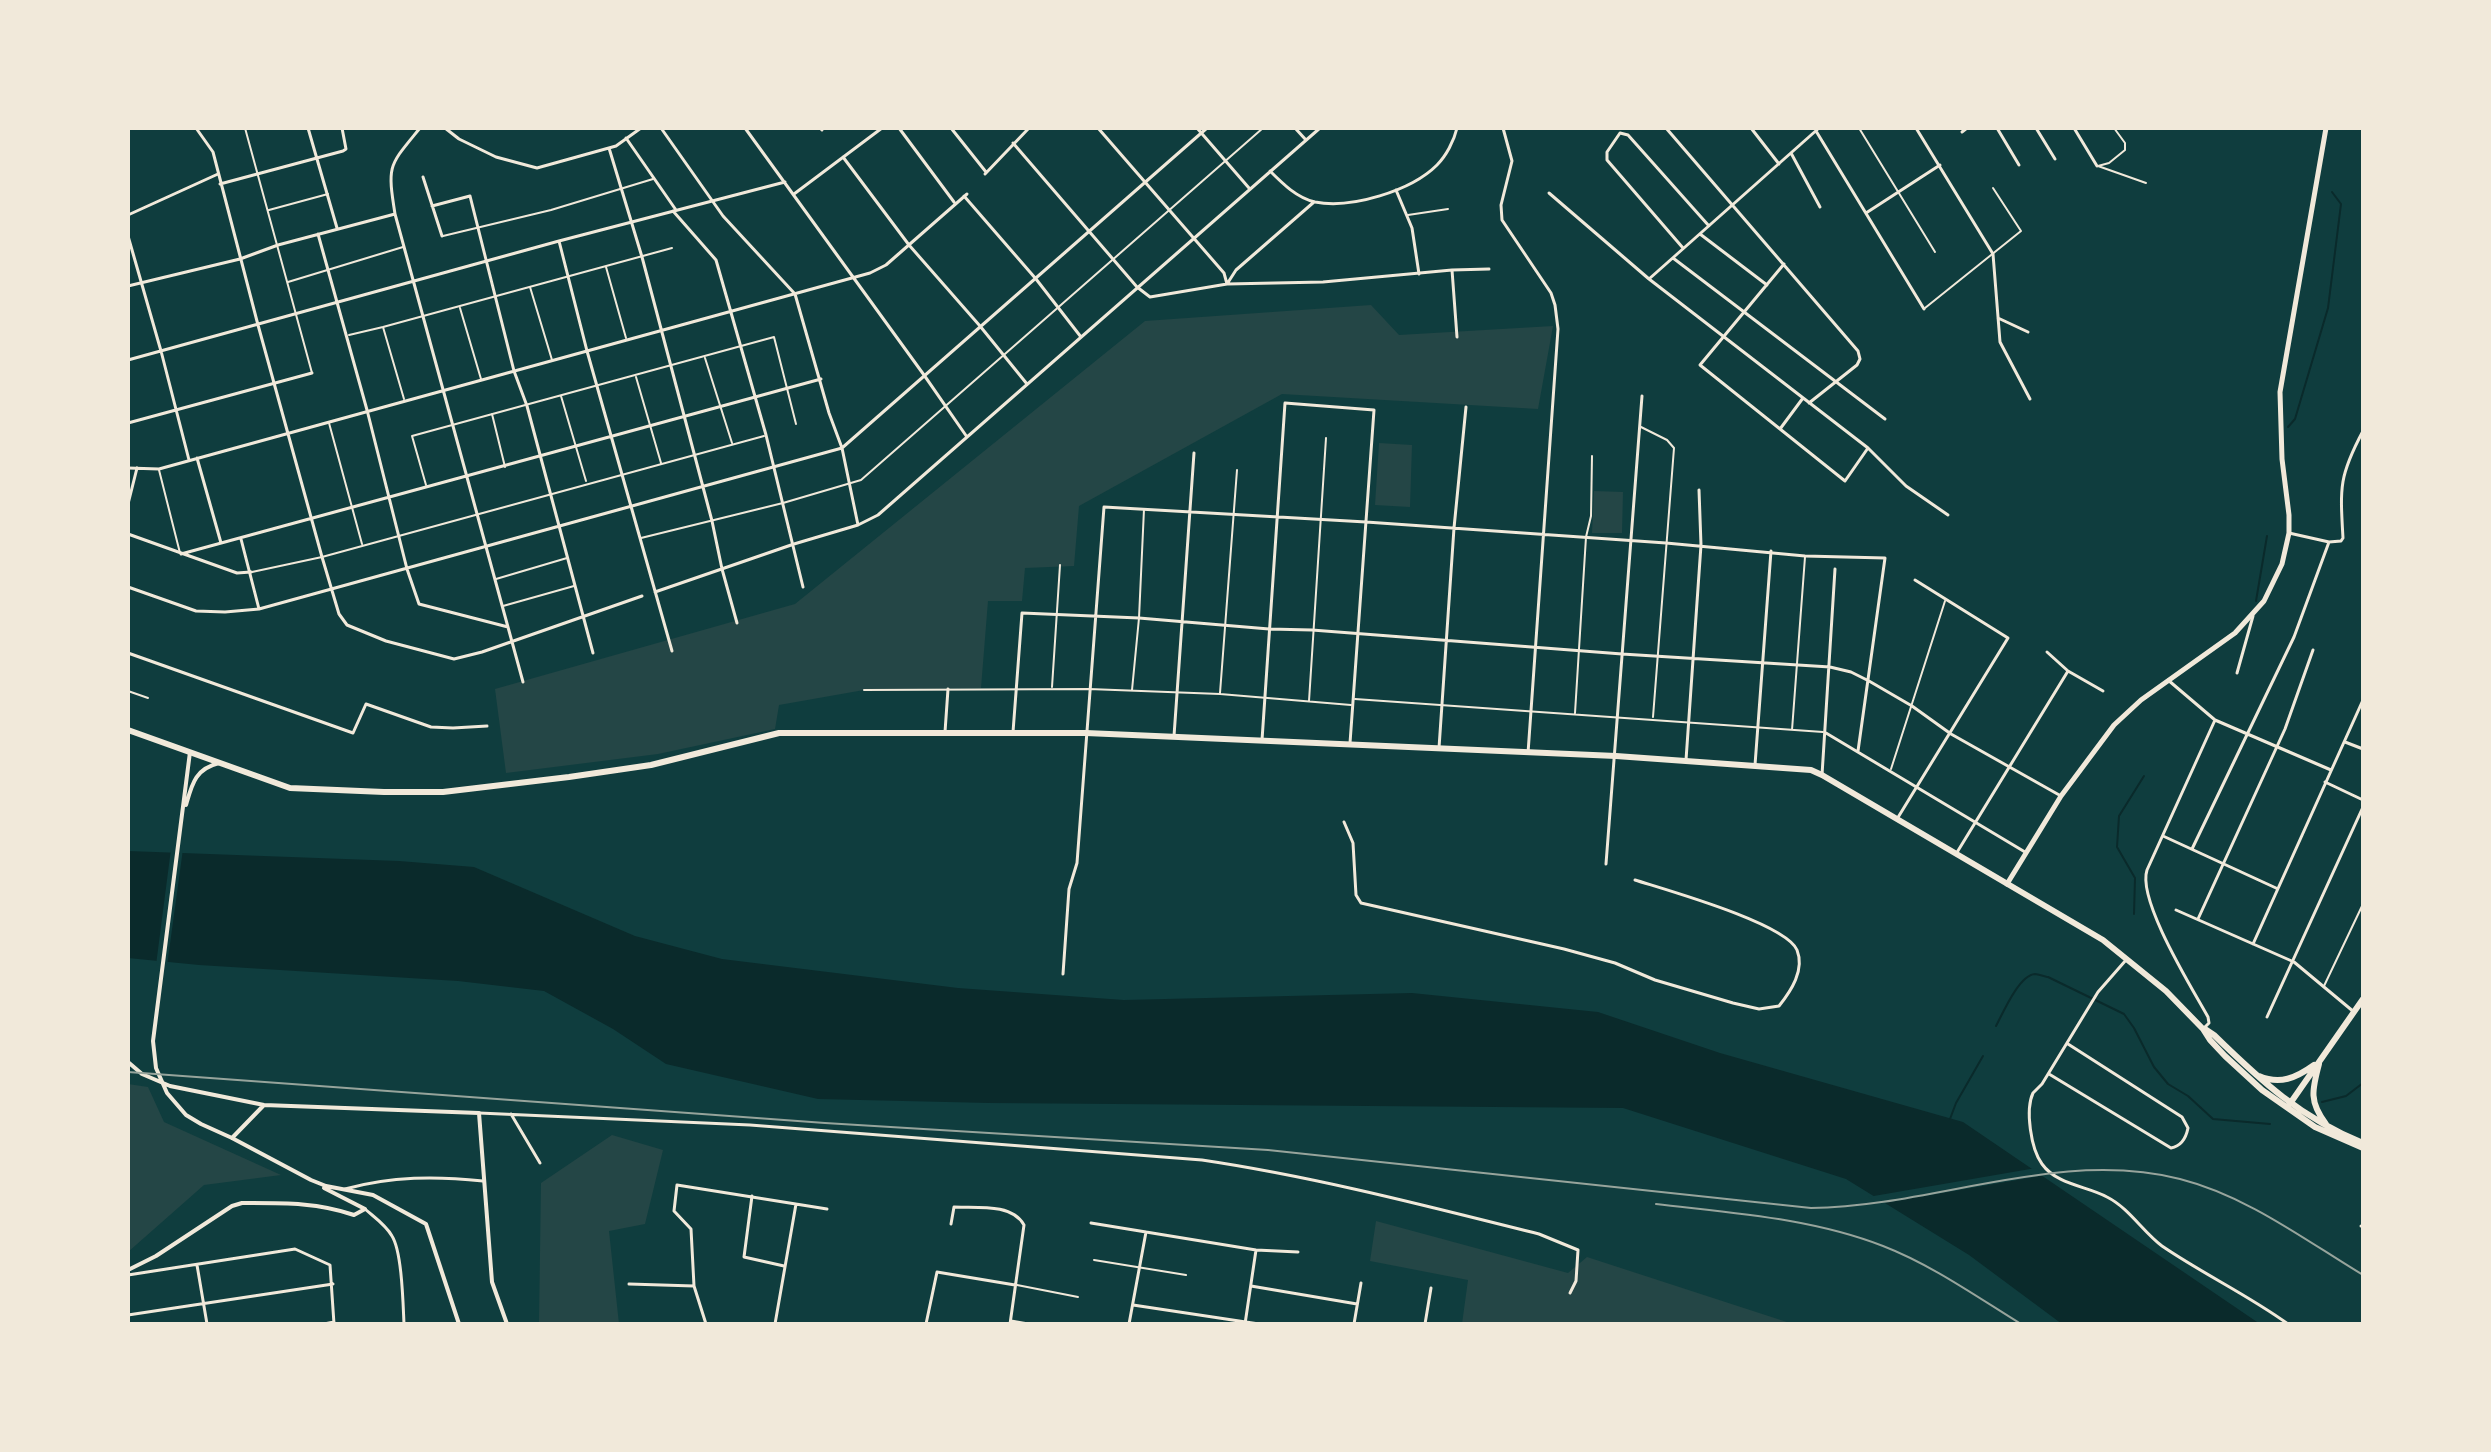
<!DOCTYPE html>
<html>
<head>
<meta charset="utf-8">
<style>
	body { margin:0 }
	#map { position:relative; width:2491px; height:1452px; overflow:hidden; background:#0f3d3e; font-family:"Golos Text",sans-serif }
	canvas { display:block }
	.frame { position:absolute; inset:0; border:130px solid #f1e9da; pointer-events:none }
</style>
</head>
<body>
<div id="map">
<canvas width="2491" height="1452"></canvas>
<div class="frame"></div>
</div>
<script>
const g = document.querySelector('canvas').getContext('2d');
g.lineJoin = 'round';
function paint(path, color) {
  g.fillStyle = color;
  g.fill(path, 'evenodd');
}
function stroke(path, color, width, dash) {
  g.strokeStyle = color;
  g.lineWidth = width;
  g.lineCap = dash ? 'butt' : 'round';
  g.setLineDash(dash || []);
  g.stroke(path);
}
const green = new Path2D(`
	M1371,305l28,30 154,-9 -15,83 -256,-15 -203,112 -5,60 -49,2 -3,33h-34l-7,87 -117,2 -85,15 -4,24 -117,25 -152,19 -11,-84 300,-85 350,-283z
	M1379,443l33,2 -2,62 -35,-2z
	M1594,491l29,1 -1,41h-30z
	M128,1084l20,3 16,35 117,53 -77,10 -76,67z
	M612,1135l51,15 -18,74 -36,7 10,93h-80l2,-141z
	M1376,1221l192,52 19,-16 206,67h-331l6,-44 -98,-19z`);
const water = new Path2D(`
	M128,851l271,10 75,6 161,69 87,23 236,29 166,12 288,-7 186,19 122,41 243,69 297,202h-198l-93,-69 -123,-76 -223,-71 -634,-5 -171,-4 -152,-35 -53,-35 -69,-38 -86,-10 -259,-16 -71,-7z`);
const pier = new Path2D(`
	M171,849h12l-16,117 -11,-1z
	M2036,1168l10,7 -167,29 -11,-7z`);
const stream = new Path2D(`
	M2288,427l7,-8 33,-111 13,-104 -9,-12
	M2256,601l11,-65
	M2134,914l1,-36 -18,-31 2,-31 25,-40
	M1996,1026c7,-13 23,-51 39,-52 3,0 11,3 13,3l76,37 10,14 20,39 14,17 20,12 25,23 57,5
	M2322,1102l24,-6 17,-13
	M1950,1119l6,-16 27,-47`);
const service = new Path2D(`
	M245,128l67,245
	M1859,128l76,124
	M2098,166l11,-3 16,-13v-7l-11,-15
	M2098,166l48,17
	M269,210l59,-16
	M1408,215l40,-6
	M443,236l108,-26 102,-31
	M606,267l20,71
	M288,282l115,-35
	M530,287l22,73
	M460,308l21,71
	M1925,308l96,-77 -28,-43
	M383,327l289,-79
	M349,335l34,-8 21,72
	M705,358l27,85
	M636,377l25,86
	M561,396l25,85
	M492,414l13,53
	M329,423l33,121
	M1641,427l26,13 7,8 -21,269
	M159,470l21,83
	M426,485l-14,-49 362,-99 22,87
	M641,538l142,-35 78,-23 402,-352
	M252,572l70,-15 442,-121
	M496,579l71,-21
	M503,606l71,-20
	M1052,687l8,-122
	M864,690l225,-1 131,5 131,11
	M1132,690l7,-72 5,-109
	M128,691l20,7
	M1220,693l17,-223
	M1355,699l468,33
	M1309,701l17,-263
	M1575,713l11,-176 5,-21 1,-60
	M1792,730l13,-173
	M1891,769l54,-168
	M2324,986l39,-82
	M1094,1260l92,15
	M1017,1285l61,12`);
const minor = new Path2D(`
	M196,128l17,24 45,173 64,232 17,57 8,11 39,16 68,18 28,-7 160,-56
	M308,128l29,100
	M420,128c-31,38 -33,36 -25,86l128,468
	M445,128l14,11 37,18 41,11 79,-22 25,-18
	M661,128l62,88 72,78 34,119 13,35 16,77
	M745,128l179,247 43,62
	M820,128l2,2
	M899,128l55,74
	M951,128l35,44
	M1098,128l126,145 3,11
	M1197,128l52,60
	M1295,128l11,12
	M1503,128l9,33 -11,44 1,15 49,73 4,12 3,24 -30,424
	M1666,128l192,223 2,8 -3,6 -48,38
	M1751,128l28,36
	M1916,128l77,126 7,88 30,57
	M1997,128l22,37
	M2036,128l19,31
	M2074,128l23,38
	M1816,131l108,178
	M1962,132l5,-4
	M626,138l50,72
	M1013,143l124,144 13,10 77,-13 96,-2 129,-12 37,-1
	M609,148l33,109 70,264 10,48 15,54
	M1791,153l29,54
	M843,157l66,88 71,81 47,58
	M1270,171c13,13 27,27 45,31 36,7 96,-11 122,-37 9,-9 17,-24 20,-37
	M985,174l44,-46
	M423,177l19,59
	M220,184l123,-33 3,-2 -4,-21
	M1396,190l16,38 7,46
	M1549,193l100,86 219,169 38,38 42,29
	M794,194l88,-66
	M964,196l72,83 45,58
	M432,206l38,-10 44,175 13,35 66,247
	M673,211l43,49 50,175 37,152
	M1866,213l74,-48
	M128,215l90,-41
	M318,234l49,176 40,159 12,35 89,23
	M1700,234l67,51
	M128,236l33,115 28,109
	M559,241l28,110 85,300
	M1683,248l-76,-88v-8l13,-19 8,2 81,91
	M1673,258l212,161
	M1784,264l-84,101 145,116 23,-33
	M1452,270l5,67
	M1649,279l170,-151
	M1227,284l9,-14 78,-68
	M128,286l112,-27 38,-14 117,-31
	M1998,318l30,14
	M128,360l431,-119 226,-59
	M128,423l184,-50
	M1780,429l23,-31
	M197,458l24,85
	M128,468l31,1 711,-196 16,-8 81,-71
	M128,504l9,-36
	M2289,533l40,9 12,-1 2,-3c-3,-51 -4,-62 20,-107
	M128,534l109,39 14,-1
	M241,539l18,70
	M181,554l640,-175
	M128,587l68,24 29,1 34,-3 583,-161 365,-320
	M655,592l139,-48 64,-19 20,-10 442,-387
	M2047,652l21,19 35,20
	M128,653l225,80 13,-29 65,23 22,1 34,-2
	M2237,673l16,-57
	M2168,680l47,40 116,50
	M945,732l3,-43
	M1013,732l9,-119 117,5 130,11 43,1 310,24 208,13 21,5 18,9 43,25 39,28 110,62
	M1826,733l199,119
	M1174,736l20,-283
	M1262,740l23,-337 89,7 -24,333
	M2345,742l18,7
	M1439,748l15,-220 12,-121
	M1686,760l15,-215 -2,-55
	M1755,765l16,-214
	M1822,775l13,-206
	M2325,782l38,18
	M1897,819l111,-181 -93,-58
	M1344,822l9,21 3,52 5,8 203,46 51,14 40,17 78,23 26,6 20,-3c12,-15 26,-36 18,-56 -12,-27 -131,-60 -162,-70
	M2163,836l113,52
	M2192,849l102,-212 35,-95
	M1956,854l112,-183
	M1606,864l36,-468
	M2176,910l118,52 60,50
	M2198,919l87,-190 28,-79
	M2253,944l110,-244
	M2126,960l-28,32 -56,92c-1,1 -8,8 -9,9 -8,17 -2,56 9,71 15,21 45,22 65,33 22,11 36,35 55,49 41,28 86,49 126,78
	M1063,974l6,-85 8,-26 27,-356 262,15 300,21 139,13 80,2 -27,193
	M2267,1017l96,-210
	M2204,1028l5,-5 -1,-6c-16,-29 -71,-117 -61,-147l68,-150
	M2049,1074l122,74c11,-2 15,-10 17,-20l-6,-11 -114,-73
	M479,1113l271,12 452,35c114,17 225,46 337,74l39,16 -2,31 -6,12
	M511,1114l29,49
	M345,1189c47,-13 91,-13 138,-8
	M752,1196l-8,61 40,9
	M365,1209c9,8 21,16 27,27 10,16 11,67 12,88
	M1091,1223l165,27 42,2
	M951,1224l3,-17c22,1 58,-4 70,18l-14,99
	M2361,1226h2
	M197,1265l10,59
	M128,1275l167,-26 35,16 4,59
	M629,1284l65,2
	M1251,1286l106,18
	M1133,1305l126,19
	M128,1315l205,-31
	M1011,1321l17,3
	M324,1324l10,-2
	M706,1324l-12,-38 -3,-57 -17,-18 3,-26 150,24
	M775,1324l21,-120
	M926,1324l11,-52 78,13
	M1129,1324l17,-92
	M1245,1324l11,-74
	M1354,1324l7,-41
	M1425,1324l6,-36`);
const tertiary = new Path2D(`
	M190,752l-37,289 3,27 11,25 19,22 15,9 31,14 79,42 15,6 47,9 53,29 33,100
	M186,805c6,-21 9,-36 33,-42
	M128,1062l14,12 28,12 94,19 215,8 13,169 15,42
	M232,1138l32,-33
	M324,1188l41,21
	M128,1270l28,-14 76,-50 10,-3c39,0 75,-1 112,12l11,-6`);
const secondary = new Path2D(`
	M2007,884l54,-88 53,-71 27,-25 94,-67 29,-32 18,-37 7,-31v-18l-7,-56 -2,-67 46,-264`);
const primary = new Path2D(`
	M128,730l162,58 94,4h59l126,-15 82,-12 128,-32h307l530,23 195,14 11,5 281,165 63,51 37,38 7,11 15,16 37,34 53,37 48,21
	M2205,1029l9,6c47,46 87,83 149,108
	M2319,1064c-7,26 -10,38 7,60
	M2259,1076c21,9 37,2 55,-11
	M2289,1105l74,-106`);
const rail = new Path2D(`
	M128,1072l697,51 443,27 543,58c123,-1 247,-60 369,-29 67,17 125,61 183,96
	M1656,1204c76,9 155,14 227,42 49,19 94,51 138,78`);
paint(green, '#244646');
paint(water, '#0a2a2b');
paint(pier, '#0f3d3e');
stroke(stream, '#0a2a2b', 2);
stroke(service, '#f1e9da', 2);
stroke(minor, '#f1e9da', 3);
stroke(tertiary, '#f1e9da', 4);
stroke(secondary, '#f1e9da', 5);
stroke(primary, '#f1e9da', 6);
stroke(rail, '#97a49c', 2);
</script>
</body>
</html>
